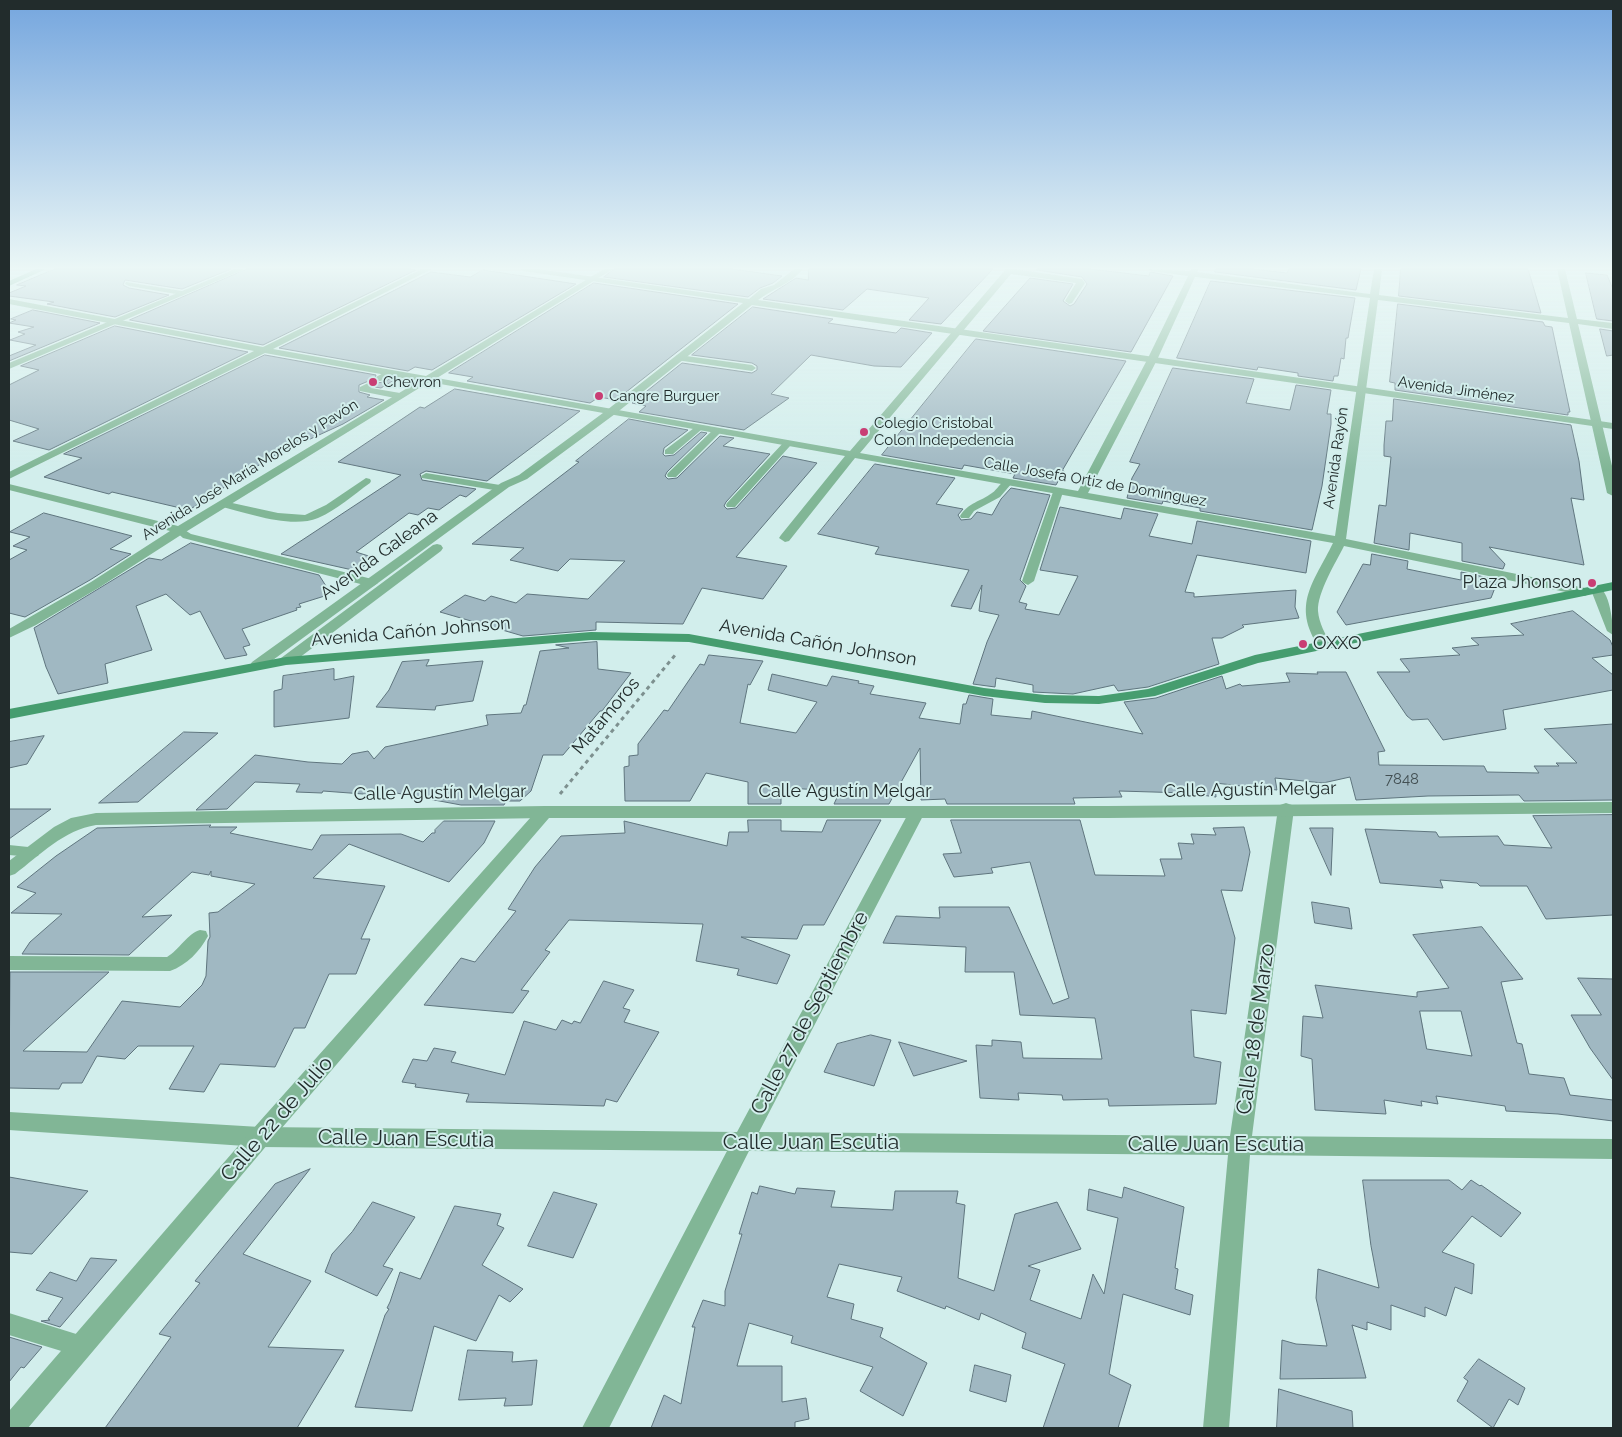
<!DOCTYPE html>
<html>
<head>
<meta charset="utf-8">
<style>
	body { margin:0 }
	#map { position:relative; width:1622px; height:1437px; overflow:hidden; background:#d2eeec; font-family:Raleway,sans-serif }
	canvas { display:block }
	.frame { position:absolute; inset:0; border:10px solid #222c2c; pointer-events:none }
</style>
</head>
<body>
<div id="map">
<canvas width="1622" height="1437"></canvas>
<div class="frame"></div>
</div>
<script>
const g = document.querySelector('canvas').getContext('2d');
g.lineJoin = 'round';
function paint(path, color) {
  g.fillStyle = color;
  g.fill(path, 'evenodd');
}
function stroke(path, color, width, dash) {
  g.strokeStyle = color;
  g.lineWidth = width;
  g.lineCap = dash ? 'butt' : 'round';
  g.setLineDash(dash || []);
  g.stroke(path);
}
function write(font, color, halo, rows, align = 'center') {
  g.font = font + ' Raleway,sans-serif';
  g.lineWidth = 4;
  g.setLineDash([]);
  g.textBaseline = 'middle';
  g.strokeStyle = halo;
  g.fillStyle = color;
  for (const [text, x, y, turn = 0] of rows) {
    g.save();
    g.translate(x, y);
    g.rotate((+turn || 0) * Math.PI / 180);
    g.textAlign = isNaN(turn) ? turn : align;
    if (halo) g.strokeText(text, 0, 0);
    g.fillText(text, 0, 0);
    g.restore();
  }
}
const building = new Path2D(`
	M55,269h176l-49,20 -57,-9 -2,5 6,3 40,7 -54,22 -68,-13 7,-2 -45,-6v-3l17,-7 -9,-1z
	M247,269h163l6,1 -153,75 -133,-25z
	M615,269h117l50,7 -9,7 -13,5 -12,9 -144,-20z
	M809,269h184l-52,55 -32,-4 20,-22 -62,-9 -24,21 -80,-11 33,-21 12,2z
	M1038,269h52l59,7 1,-4 23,4 -42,76 -148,-21 47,-53 43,6 -10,17 7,5 4,-2 13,-20 -5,-7 -45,-7z
	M1216,269h37l34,4 2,-4h72l-5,21 -141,-18z
	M1401,269h127l13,44 -142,-17z
	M483,270l93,14 -144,86 -17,-3 -7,4 -129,-23 152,-76 39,5z
	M1586,273l21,2 6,14v32l-16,-2z
	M1211,281l144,17 -6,34 -1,6h-2l-2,21 -3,-1 -3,18h-4l-1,5 -35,-5v-3l-40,-6 -1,3 -80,-12z
	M594,283l144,21 -122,96 -17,-3 -9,6 -123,-22 6,-4 -24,-4z
	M1398,304l145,18 2,4 7,1 18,85h-2v3l-173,-25v-7l-5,-1z
	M753,307l80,12 -5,4 68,10 5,-5 31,5 -31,34 -27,-1 -63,-11 -40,39 18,4 -45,32 -105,-18 7,-6 -14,-3 50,-40 70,10 5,-3v-4l-5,-3 -60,-8z
	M33,310l67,13 -91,38v-5l27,-11 -26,-5 15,-6 -7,-2 16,-5 -25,-4 7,-3 -5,-1z
	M115,326l133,26 -199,98 -36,-9 26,-12 -30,-9v-35l30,-15 -18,-4z
	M1600,329l13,2v24l-6,1z
	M976,339l150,22 -64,110h2l-8,14 -43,-7 2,-4 -51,-9 -2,4 -80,-14z
	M265,355l111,20 -2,6 2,2 8,-1 7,-4 5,1 -15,9 -6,-1v-3l-4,-4 -12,5v7l11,3 -3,2 17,3 -41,24 -70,32 -84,54 -77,-18 -3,2 -65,-17 38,-19 -18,-4z
	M1173,368l81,11 -8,24 44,7 6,-25 35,5 -4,24h4v10l-9,62 -10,44 -112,-19v-3l-37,-7 -1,3 -35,-6 5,-20 8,-14 -10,-2z
	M455,389l125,22 -93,70 -61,-10 -6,3 2,6 54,9 -10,8 -6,-2 -21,15 -11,-2 -10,7 -9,-2 -53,39 19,6 -18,13 -76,-17 120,-79 -63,-13 82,-55 4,1z
	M1394,399l177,26 8,36 5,39 -13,-2 13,67 -95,-18 16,17 -2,5 -41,-8v-18l-52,-10 -1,17 -35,-7 5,-38 7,1 5,-49 -7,-1v-11l2,-24h6z
	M629,419l59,11 -24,18 -1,6 2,2 9,-1 27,-23 6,1 -40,39 -2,4 3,3 9,-1 43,-42 14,2 -11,8 47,8 -44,48 -2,4 3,3 9,-1 47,-52 34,7 -81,94 51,9 -24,33 -61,-11 -19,36 -87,-2v8l-73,6 -83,-24 25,-17 20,6 6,-5 25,7 11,-9 61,5 37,-38 -55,-2 -12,12 -48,-11 14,-12 -52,-4 107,-82 -3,-1z
	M875,464l80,14 -19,26 27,5 -5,6 3,5 10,-1 6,-7 15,3 9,-16 10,-11 39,7 -30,85 6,6 -7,16 8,2 -2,5 34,6 19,-39 -38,-6 20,-63 61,12 3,-11 34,6 -9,22 43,8 5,-23 114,20 -5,32 -109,-18 -12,37 9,1v4l102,-7 -1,17 4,11 -57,7 2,2 -22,11h-10l7,26 -71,23 -30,4 -4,-6 -41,9 -40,-2v-7l-37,-7 -1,9 -22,-3 14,-42 12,-27 -20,-4 3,-26 -11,24 -20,-3 18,-36 -94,-16 4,-7 -61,-13z
	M44,513l88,23 -22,13 21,5 -41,26 -65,37 -16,-4v-53l18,-10 -14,-4 17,-9 -20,-5z
	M191,543l128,32 12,19 -32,10 2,3 -5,1 1,2 -55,19 8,16 -7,2 4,8 -22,4 -25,-48 -10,4 -24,-21 -30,12 16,44 -47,14 3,19 -50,11 -12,-27 -12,-39 115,-70 12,2z
	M1372,554l36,7 -1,8 54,11v-8l37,8 -7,18 -145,27 -9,-13 26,-48 7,1z
	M1573,611l37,29 3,7v8l-21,3 21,17v15l-110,20 3,19 -63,11 -15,-21 -16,1 -5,-4 -30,-44h33l-10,-13 60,-4 -8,-7 27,-3 -8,-7 53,-3 -13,-11z
	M597,642l1,27 33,4 -29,38h-2l-37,44h-20l-12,36 -11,10h-14l-2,4h-43l-70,-13 -1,4 -67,-5 -1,2 -26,-1 4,-8 -45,-2 -28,27 -31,1 59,-55 53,7 34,2 10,-10 16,-3 6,8 11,-12 103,-22 -2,-10 35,-2 3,-8h2l14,-54 29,-3 -13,-3z
	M709,655l54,6 -13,24 -2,-1 -8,39 56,10 21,-31 -49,-12 4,-16 55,12 5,-10 27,5 -1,2 16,3 -4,8 56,9 -7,15 41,6 3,-20h3l3,-9 24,4 -2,16 40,4 1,-8 111,23 -19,-32 32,-4 66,-22 4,13 14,-5 2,2 48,-4 -4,-9 32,1 -1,-2h29l39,79 -7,1 1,13 105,1 3,6 52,1 -5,-7h25l-3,-3h21l-33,-34 69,-5v76l-89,1 -5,-6 -91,1 -72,4 -6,-23 -27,6 -48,-5 2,12 -62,-7 1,14 -29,-4 -68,-2 3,6 -49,1 2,6h-128l-2,-5 -24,1 -1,-52 -31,56h-55l6,-13 -54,-3v6h-5v10h-33v-22l-42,-9 -16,28h-65l-1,-34 5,-1v-10l9,-1v-11l26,-34 4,1 32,-47 4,1z
	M429,660l-3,6 57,-5 -10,40 -37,5 -1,4 -59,-3 13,-17 13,-28z
	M334,669v11l20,-4 -5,42 -75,9v-36l8,-2 1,-13z
	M184,732l34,1 -80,69 -39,1z
	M44,736l-17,28 -18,4v-26z
	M9,809h42l-42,30z
	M1613,815v100l-67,4 -19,-33h-47l-3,-3 -37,-3 3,8 -63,-5 -15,-54 71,3 3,5 59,-1 6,9 48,3 -19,-32z
	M748,820h33v11l41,1 5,-12h54l-57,105h-21l-6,14 -56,-2 49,18 -13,29 -40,-9 2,-6 -43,-8 7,-37 -134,-4 -24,30 5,2 -29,38 8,1 -16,22 -89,-8 37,-47 14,4 41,-51 -8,-2 27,-42 26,-31 64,-3 -1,-12 103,25 2,-14h19z
	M951,820h129l15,55 70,1 -5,-17h22l-4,-16 16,1 -3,-10 25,1 -3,-7 31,-1 6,25 -8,39 -21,-1 14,48 -9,76 -35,-4 3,47 27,5 -5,42 -107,2 -1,-7 -45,1 -1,-5 -44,-2 1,7 -39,-2 -4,-53 16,1v-6l29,2 2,16 79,1 -7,-41 -75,-3 -6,-43h-49l1,-25 -83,-4 13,-27 44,2 -1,-11h70l44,97 16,-6 -39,-136 -39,6 2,5 -39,4 -11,-23 18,-1z
	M444,821h51l-11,22 -35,39 -100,-38 -36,34 72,8 -24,53h9l-14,35h-27l-24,54h-11l-19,39 -55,-3 -16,28 -35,-3 25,-43h-56l-13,13 -28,-3 -15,27h-20l-3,6 -50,-1 1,-116h99l-86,79 64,1 35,-51 58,6 22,-22 4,-9 2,-35 2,-4 -1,-24 9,-1 37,-28 -44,-8v-5l-2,4 -17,-3 -50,45 30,-2 -43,40 -107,-1 8,-12 32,-28 -51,-1 25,-20 -19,-6 39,-31 41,-28 114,-3 -2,2h28l-7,6 82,17 9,-15 80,-1 22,8 9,-9h3v-3z
	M1310,828h23l-2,47z
	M1312,902l37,6 3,21 -37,-6z
	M1482,927l41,52 -22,3 16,61 5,1 7,30 35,4 6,17 43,5v21l-55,-7 -52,-3 -1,-5 -69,-10 2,8 -17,-3 1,5 -38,-6 2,14 -71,-4 -3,-51 -11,-3 2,-40 20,2 -8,-33 102,12v-5l32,-4 -36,-53zM1420,1011h41l11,45 -45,-7z
	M1578,978l35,1v101l-23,-32 -19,-33h30z
	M604,981l30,9 -11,18 7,2 -6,12 35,10 -42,70 -11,-3 -2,7 -138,-4 3,-8 -54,-7 1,-3 -14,-2 11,-23 14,2 7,-13 22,4 -5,10 54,13 19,-54 32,9 6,-10 10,4 2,-3 6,2z
	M871,1035l20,5 -17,46 -50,-14 13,-28z
	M899,1042l68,19 -53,15z
	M310,1169l-67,85 68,27 -43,66 76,3 -47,78h-192l66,-91 -12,-3 41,-51 -5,-2 80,-97z
	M9,1177l79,14 -56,63 -23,-2z
	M1363,1180h86l13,10 9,-10 9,6 1,-1 40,28 -20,24 -29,-21 -30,36 32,12 -2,30 -17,-7 -9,29 -21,-9v10l-34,-12v25l-24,-8v8l-15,-5 14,53 -86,1 2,-39 14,4 31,2 -11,-48 2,-29 61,19 -8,-42z
	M760,1186l35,8 2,-6 38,3 -4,16 62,3 2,-19h63l-2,12 9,2 -7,73 36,13 21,-77 42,-12 24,47 -53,17 12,4 -10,30 51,19 12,-45 11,20 14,-76 -31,-8 2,-21 33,9 2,-11 60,20 -9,61 3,1 -3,20 18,6 -3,20 -67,-21 -14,80 22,11 -13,43h-75l22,-64 -43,-16 4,-15 -45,-20 -2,7 -33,-14 -1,3 -48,-18 5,-14 -63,-13 -12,33 27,7 -3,15 32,9 -3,9 47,26 -24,53 -43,-25 13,-24 -82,-24 2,-7 -44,-13 -12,43h45v36l24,-4 3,21 -14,3v6h-144l13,-33 17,9 14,-77h-3l11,-27 22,6v-15l17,-57h-3l13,-42 5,2z
	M554,1192l43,12 -24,54 -45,-12z
	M373,1202l42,15 -32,49 10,3 -16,27 -52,-24 7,-18 20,-22z
	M455,1206l46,8 -4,11 7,3 -22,37 41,24 -13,13 -11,-7 -23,46 -42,-15 -22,85 -57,-4 30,-92 4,-6 -2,-1 3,-6 10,-30 20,7z
	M91,1258l26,2 -57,67 -19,-6 9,-1 -2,-1 15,-21 -27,-8 14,-18 26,9z
	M9,1337l33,10 -18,21 -3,-1 -12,15z
	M468,1350l45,2 -1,10 25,-2 -5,45 -28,1 2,-8 -47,2z
	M1479,1359l46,29 -7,17 -9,-6 -16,29 -36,-27 11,-20 -4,-3z
	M975,1365l36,10 -5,27 -36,-11z
	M1279,1389l73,22 1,17h-76z`);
const path = new Path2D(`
	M560,794l116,-140`);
const service = new Path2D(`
	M126,282l56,9 4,2 -4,2 -53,-9 -4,-2z
	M679,355l73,10 4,3 -4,3 -76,-11v-4z
	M389,370l4,3c-3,5 -11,9 -17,8v-4z
	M370,382l4,3 -3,3 29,5 5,3 -5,3 -40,-8v-4z
	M698,425l3,1v4l-28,24h-8v-4z
	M717,428l3,1v4l-44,44h-8l-1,-2 1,-2 46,-44z
	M787,441l3,1v4l-55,61h-8l-1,-2 1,-2 57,-61z
	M426,473l74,12 5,3 -5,3 -78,-13 -1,-2z
	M366,478l4,1 1,2 -1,2c-17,12 -33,27 -52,35 -27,11 -71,-5 -99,-12l-1,-2 5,-3 55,12 27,2 21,-10z
	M1007,480l5,3 -12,14 -26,14 -5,7h-8l-1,-2c9,-14 20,-14 32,-23 6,-4 8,-11 15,-13z
	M1058,489l5,3 -29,89 -6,4 -4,-2 -2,-2 31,-89z
	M180,527l11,7 185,46 2,3 -6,4 -189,-49 -9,-8z
	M1597,586c13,4 16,37 16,49l-6,-4 -16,-41z
	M9,845l29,3 2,4 -2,4 -6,1 -23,-2z
	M200,930l6,1 2,5c-8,15 -21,29 -38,35l-161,-1v-14l158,1c12,-7 21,-24 33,-27z
	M9,1313l80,25 3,8 -3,8 -8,3 -72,-22z`);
const minor = new Path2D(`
	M422,269h10l-159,80 153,27 178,-107h9l-176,109 413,73 156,-182h9l67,10 3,4 -13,20 -3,1 -4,-3 11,-18 -65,-9 -151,179 218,38 69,-131 41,-84 -37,-5 -4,-2 43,2 1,-2h8l-2,3 173,22 4,-25h8l-3,26 189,23 -11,-49h8l12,50 36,4v6l-35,-5 35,146v26l-6,-3 -38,-170 -191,-23 -32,239 239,49 7,4 -7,4 -241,-50c-8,16 -27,47 -26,65 1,12 7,23 13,33l-7,4 -5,-1c-28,-42 -5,-65 14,-104l-478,-85 -66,83 -4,1 -6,-4 2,-3 64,-79 -416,-74 -245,151 -84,54 -64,38 -27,13v-9l82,-47 79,-51 -161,-41v-6l169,42 241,-145 -154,-28 -256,126v-7l245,-121 -245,-47v-5l254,48zM1195,277l175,21 -35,238 -247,-43 69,-133z
	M1286,803l6,2 2,4 -42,327 361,3v20l-363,-4 -21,273h-26l25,-273 -479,-4 -140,277h-27l145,-277 -467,-4 -251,-17v-18l251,15 477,5 172,-320 2,-4 6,-2 6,2 2,4 -166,320 471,4 48,-327 2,-4z
	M545,806l6,2 2,4 -2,4 -6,2 -449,7c-32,5 -56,30 -81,49l-6,2v-15l45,-34 17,-9 25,-5z`);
const tertiary = new Path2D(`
	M235,269h10l-236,100v-6z
	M519,269h19l211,30 12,-10 13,-4 20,-16h9c-12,15 -31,20 -45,31l855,123v6l-861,-124 -137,109 -88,65 -18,8 -247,181h-10l-2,-3 2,-3 249,-179 18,-8 88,-65 136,-107 -220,-32z
	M437,544l4,1 2,3 -2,3 -150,113h-10l-2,-3 2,-3 152,-113z
	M1613,802v11l-505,5h-559l-281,326 -240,284h-19v-17l243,-281 287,-322 6,-2h563z`);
const secondary = new Path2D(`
	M36,269h10l-37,17v-5z
	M1613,582v8l-355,73 -103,33 -56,8 -54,-1 -61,-7 -295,-54 -98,-2 -305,25 -277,54v-10l277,-52 305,-25 98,2 295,54 61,7 54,1 49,-7 107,-34z`);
const markers = [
	[373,382,5,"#c93e74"],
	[599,396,5,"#c93e74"],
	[864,432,5,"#c93e74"],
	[1592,583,5,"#c93e74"],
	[1303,644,5,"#c93e74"]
];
const farPoinames = [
	["Chevron",383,382],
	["Cangre Burguer",609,396],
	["Colegio Cristobal",874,423],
	["Colon Indepedencia",874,440]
];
const farStreetnames = [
	["Avenida Jiménez",1456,390,8],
	["Avenida Rayón",1336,458,-82],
	["Avenida José María Morelos y Pavón",250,470,-32],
	["Calle Josefa Ortiz de Domínguez",1095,482,10]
];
const numberNames = [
	["7848",1402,779]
];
const streetNames = [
	["Avenida Galeana",379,555,-36],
	["Avenida Cañón Johnson",411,632,-5],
	["Avenida Cañón Johnson",818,643,10],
	["Matamoros",606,716,-50],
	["Calle Agustín Melgar",1250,790,-1],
	["Calle Agustín Melgar",845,792],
	["Calle Agustín Melgar",440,793,-1]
];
const poiNames = [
	["Plaza Jhonson",1582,583],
	["OXXO",1313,644,"left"]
];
const nearStreetnames = [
	["Calle 27 de Septiembre",810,1013,-62],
	["Calle 18 de Marzo",1256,1029,-82],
	["Calle 22 de Julio",277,1119,-49],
	["Calle Juan Escutia",406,1139,1],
	["Calle Juan Escutia",811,1143],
	["Calle Juan Escutia",1216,1145]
];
paint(building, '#a0b8c2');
stroke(building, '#5f757e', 1);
stroke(path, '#7d908f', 3, [4, 4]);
paint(service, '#81b696');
paint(minor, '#81b696');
paint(tertiary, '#81b696');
paint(secondary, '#469d6f');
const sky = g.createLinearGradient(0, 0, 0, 470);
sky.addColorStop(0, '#75a6de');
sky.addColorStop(0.57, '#ebf7f6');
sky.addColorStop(1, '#ebf7f600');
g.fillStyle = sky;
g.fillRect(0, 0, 1622, 470);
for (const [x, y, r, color] of markers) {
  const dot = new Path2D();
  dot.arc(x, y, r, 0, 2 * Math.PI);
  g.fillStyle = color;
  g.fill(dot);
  stroke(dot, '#d2eeec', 2);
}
write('15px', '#222c2c', '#d2eeec', farPoinames, 'left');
write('15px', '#222c2c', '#d2eeec', farStreetnames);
write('15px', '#424f52', null, numberNames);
write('18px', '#222c2c', '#d2eeec', streetNames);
write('18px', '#222c2c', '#d2eeec', poiNames, 'right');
write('21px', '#222c2c', '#d2eeec', nearStreetnames);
</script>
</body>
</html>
